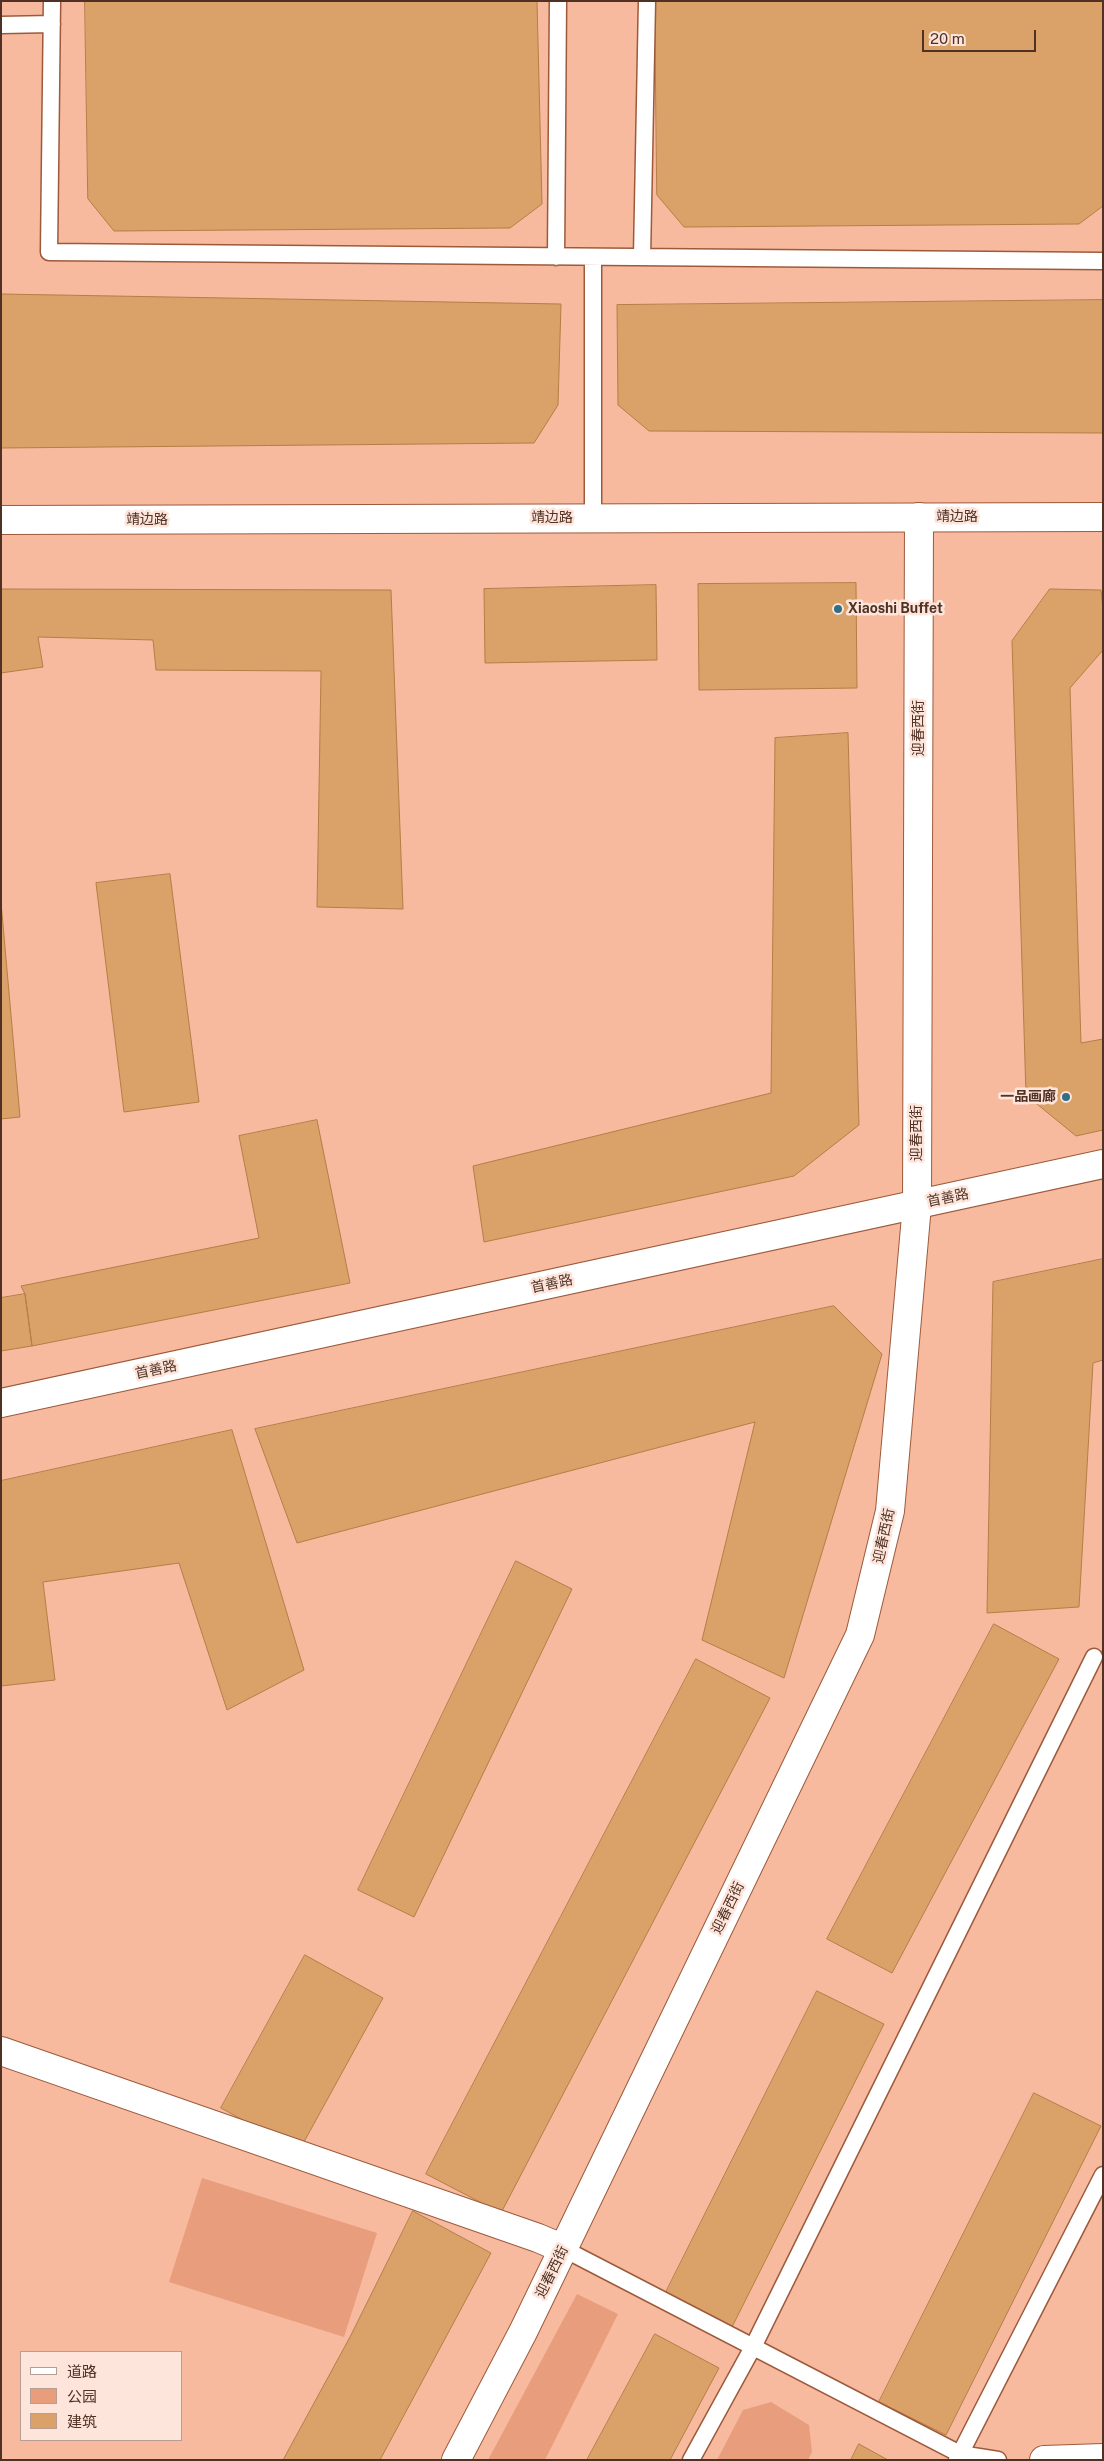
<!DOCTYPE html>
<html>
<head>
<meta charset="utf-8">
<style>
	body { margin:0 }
	#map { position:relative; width:1104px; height:2461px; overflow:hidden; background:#f7ba9f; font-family:"Public Sans","Noto Sans SC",sans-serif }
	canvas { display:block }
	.frame { position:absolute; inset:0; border:2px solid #503124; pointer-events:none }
	.legend { position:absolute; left:20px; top:2351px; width:162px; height:90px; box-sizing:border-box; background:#fde5db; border:1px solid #b89d92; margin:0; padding:6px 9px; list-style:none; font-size:15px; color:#503124 }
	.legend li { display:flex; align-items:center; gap:10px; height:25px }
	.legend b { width:25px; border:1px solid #b89d92 }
	.scale { position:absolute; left:922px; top:30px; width:114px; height:22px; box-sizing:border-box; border:2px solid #503124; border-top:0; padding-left:6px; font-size:15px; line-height:18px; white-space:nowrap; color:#503124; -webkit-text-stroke:4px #fde5db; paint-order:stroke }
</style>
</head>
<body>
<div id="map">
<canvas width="1104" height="2461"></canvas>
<div class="frame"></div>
<ul class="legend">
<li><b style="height:6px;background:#fff"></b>道路</li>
<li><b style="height:14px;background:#e89e7d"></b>公园</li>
<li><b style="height:14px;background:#daa168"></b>建筑</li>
</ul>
<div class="scale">20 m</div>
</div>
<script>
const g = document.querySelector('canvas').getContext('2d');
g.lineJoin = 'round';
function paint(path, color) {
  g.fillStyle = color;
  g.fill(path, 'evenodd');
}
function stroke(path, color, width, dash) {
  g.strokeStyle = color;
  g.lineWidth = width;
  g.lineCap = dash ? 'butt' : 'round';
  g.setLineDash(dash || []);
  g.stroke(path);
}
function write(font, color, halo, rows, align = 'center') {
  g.font = font + ' "Public Sans","Noto Sans SC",sans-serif';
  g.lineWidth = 5;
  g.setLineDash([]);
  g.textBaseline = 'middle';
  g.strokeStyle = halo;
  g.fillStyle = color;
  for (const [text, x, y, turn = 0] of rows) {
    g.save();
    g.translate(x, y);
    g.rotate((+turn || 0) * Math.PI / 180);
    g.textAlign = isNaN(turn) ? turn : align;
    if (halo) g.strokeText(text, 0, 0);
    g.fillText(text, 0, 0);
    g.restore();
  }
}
const green = new Path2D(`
	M202,2178l175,55 -33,104 -175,-55z
	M577,2294l41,20 -73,146h-57z
	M771,2402l38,23 3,27 -4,8h-91l26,-50z`);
const building = new Path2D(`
	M85,1h452l5,203 -32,24 -396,3 -26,-32z
	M655,1h448v205l-24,18 -395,3 -27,-32z
	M1,294l560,10 -3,101 -24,38 -533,5z
	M1103,300v133l-454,-2 -31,-26 -1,-100z
	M856,583l1,105 -158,2 -1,-106z
	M656,585l1,75 -172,3 -1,-74z
	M1,589l390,1 12,319 -86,-2 4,-236 -165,-1 -3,-30 -115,-3 5,30 -42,6z
	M1050,589l51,1 2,19v41l-33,38 11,355 22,-4v91l-27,6 -50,-41 -14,-454z
	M848,733l11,392 -65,51 -310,66 -11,-76 298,-73 4,-355z
	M170,874l29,228 -75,10 -28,-229z
	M1,902l19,215 -19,2z
	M317,1120l33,163 -318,63 -7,-52 -4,-8 238,-48 -20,-102z
	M1103,1259v101l-10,3 -14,244 -92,6 6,-331z
	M25,1294l7,52 -31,5v-53z
	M834,1306l48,48 -98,324 -82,-38 53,-218 -458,121 -42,-114z
	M232,1430l72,240 -77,40 -48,-147 -136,19 12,98 -54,6v-205z
	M516,1561l56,28 -158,328 -56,-27z
	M994,1624l65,35 -167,314 -65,-34z
	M696,1659l74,39 -269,515 -75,-39z
	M305,1955l78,43 -84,153 -78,-43z
	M817,1991l67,33 -155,309 -67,-33z
	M1034,2093l67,33 -155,309 -67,-33z
	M413,2211l78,42 -111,207h-97l67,-123z
	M655,2334l64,34 -49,92h-83z
	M859,2444l29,16h-37z`);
const service = new Path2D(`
	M52,1l-3,251 1054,9
	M1,25l51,-1
	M556,257l2,-256
	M642,257l5,-256
	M593,518v-261
	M564,2249l396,205 38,6
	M691,2460l62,-113 341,-690
	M957,2460l146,-285`);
const minor = new Path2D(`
	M1,2051l537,187 26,11
	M456,2460l67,-128 337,-697 30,-124 27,-306 2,-688
	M1044,2460l59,-2`);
const tertiary = new Path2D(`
	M1,520l1102,-3
	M1,1403l1102,-239`);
const markers = [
	[838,609,5,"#316f85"],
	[1066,1097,5,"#316f85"]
];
const streetNames = [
	["靖边路",957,517],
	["靖边路",552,518],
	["靖边路",147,520],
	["迎春西街",919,728,-90],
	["迎春西街",917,1133,-90],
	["首善路",948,1198,-12],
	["首善路",552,1284,-12],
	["首善路",156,1370,-12],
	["迎春西街",884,1536,-78],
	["迎春西街",728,1908,-64],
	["迎春西街",552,2272,-64]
];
const poiNames = [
	["Xiaoshi Buffet",848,609],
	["一品画廊",1056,1097,"right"]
];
paint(green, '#e89e7d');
paint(building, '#daa168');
stroke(building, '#b47e46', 1);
stroke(service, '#9d5a3b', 19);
stroke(minor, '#9d5a3b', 30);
stroke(tertiary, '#9d5a3b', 30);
stroke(service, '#fff', 16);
stroke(minor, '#fff', 28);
stroke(tertiary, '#fff', 28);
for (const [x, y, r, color] of markers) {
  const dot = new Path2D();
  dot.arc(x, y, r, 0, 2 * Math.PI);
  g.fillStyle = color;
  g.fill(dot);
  stroke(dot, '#fde5db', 2);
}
write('14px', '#503124', '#fde5db', streetNames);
write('bold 14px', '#503124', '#fde5db', poiNames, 'left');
</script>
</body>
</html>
